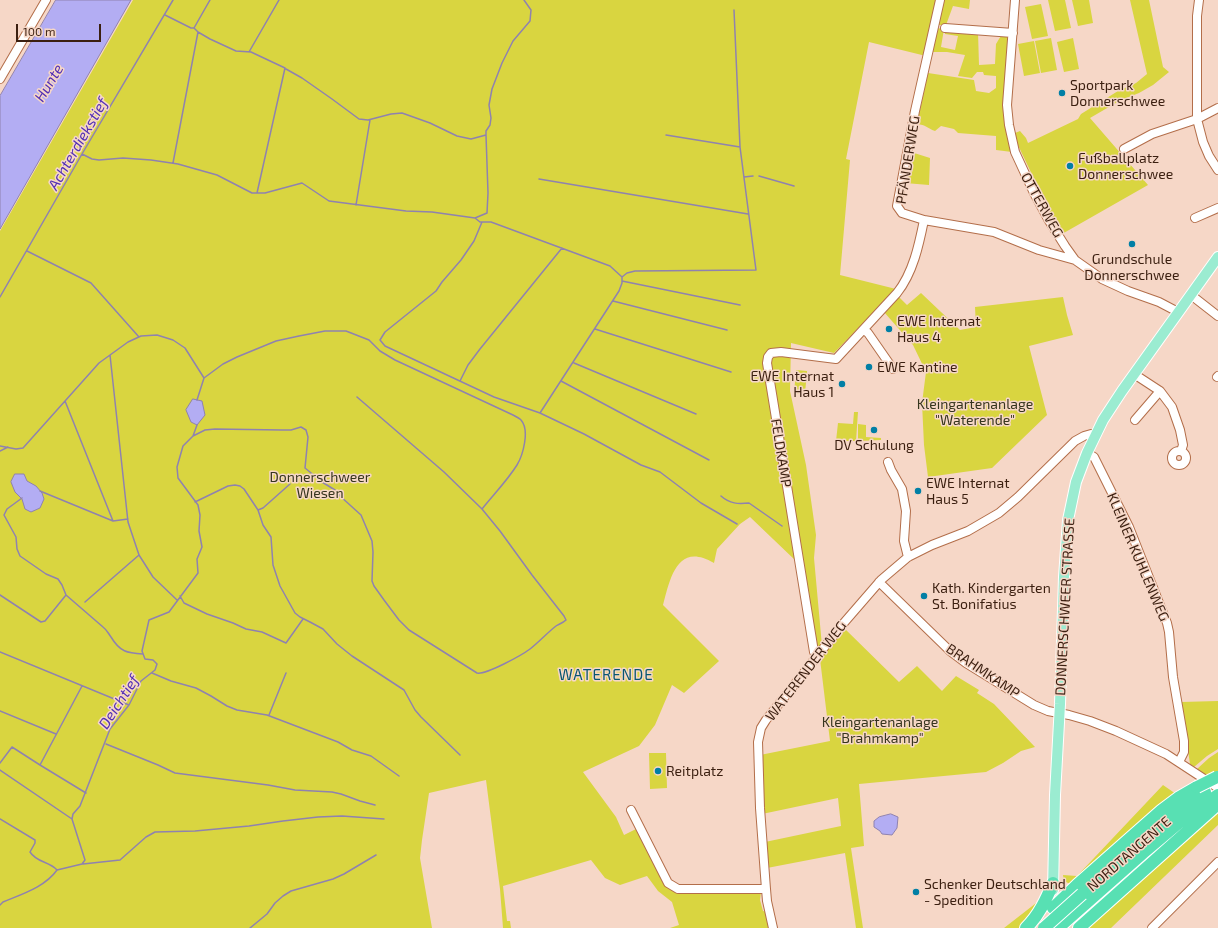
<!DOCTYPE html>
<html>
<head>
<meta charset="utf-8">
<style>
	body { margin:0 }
	#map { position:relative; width:1218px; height:928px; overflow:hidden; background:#f6d7c7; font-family:"Exo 2",sans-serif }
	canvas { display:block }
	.scale { position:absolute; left:16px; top:24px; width:85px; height:18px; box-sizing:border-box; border:2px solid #3b1f10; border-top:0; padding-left:5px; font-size:12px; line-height:14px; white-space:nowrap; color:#3b1f10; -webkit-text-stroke:3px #f6d7c7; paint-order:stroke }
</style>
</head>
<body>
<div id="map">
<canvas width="1218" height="928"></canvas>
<div class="scale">100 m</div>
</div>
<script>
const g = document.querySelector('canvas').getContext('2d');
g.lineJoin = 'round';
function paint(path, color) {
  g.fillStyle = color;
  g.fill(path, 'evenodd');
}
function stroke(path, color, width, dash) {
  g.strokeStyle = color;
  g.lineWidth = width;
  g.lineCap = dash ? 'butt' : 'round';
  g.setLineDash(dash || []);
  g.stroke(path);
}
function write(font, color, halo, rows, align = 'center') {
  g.font = font + ' "Exo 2",sans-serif';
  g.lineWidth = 3;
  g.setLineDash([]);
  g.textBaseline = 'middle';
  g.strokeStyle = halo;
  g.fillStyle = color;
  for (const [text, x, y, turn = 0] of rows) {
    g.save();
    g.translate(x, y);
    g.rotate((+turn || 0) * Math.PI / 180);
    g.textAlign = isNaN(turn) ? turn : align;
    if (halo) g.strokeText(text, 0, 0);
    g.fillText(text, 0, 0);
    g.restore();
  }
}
const green = new Path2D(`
	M133,0h805l-12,56 -57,-14 -23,117 4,1 -10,115 56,14 -62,64 -43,-10 -1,48 16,74 10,70 -2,23 8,88 -7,1 -19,-86 -46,-44 -10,7 -23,25 -3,14c-37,-22 -44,16 -51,42l56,56 -35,32 -12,-8 -17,40 -16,21 -56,26 33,45 8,18 14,-7 29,57 94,7 -1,8 3,11 4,1 4,16h-101l9,-3 -7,-23 -14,-11 -11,-15 -27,9 -15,-7 -14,-18 -88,26 4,35h3l1,7h-8l-3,-39 -14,-109 -57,13 -7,47 -2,18 12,70h-432v-697z
	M942,0h28l-1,9 -16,-3 -7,19h-9z
	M1048,0h17l6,28 -16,3z
	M1072,0h17l4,23 -15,3z
	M1130,0h19l14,67 6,5 -16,13 -14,8 -18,7 -31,18 58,67 -86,49 -2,-1 -44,-92 -1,-8 5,-2 6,7 2,5 50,-24 3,-5 37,-23 18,-8 11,-9z
	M1041,4l7,32 -16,3 -7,-32z
	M936,28l8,1 -3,18 14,3 3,-14 -13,-2v-5l33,3 1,33 16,-1 1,-20 6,-10 9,1 -4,49 5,68 -16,-2v-14l-38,-3 -4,-4 -13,-3 -6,5c-8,-3 -9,-6 -18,-7l11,-51 46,7 2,11 13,2 7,-5v-12l-12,-1 -1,-3h-6l-5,6 -14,-2 7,-21 -18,-3h-14z
	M1051,38l6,32 -16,3 -6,-32z
	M1073,38l6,31 -15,3 -7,-30z
	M1034,41l6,32 -16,3 -6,-32z
	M911,152l19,6 -1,27 -24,-2z
	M921,293l39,37 16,-3 -1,-20 88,-10 4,18 6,20 -44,11 18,69 -55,53 -64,9 -4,-32 -2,-42 4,-31 -13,-27 -29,-33 14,-16 9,9z
	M796,370l11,1 -2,23h-11z
	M854,412h4l-2,29h-20l2,-18 15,1z
	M858,424l8,1v12l15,1v2l-23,1z
	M844,628l55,54 18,-16 25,25 14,-15 23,14 -2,3 17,11 41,43 -14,4 -18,12 -17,9 -127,12 5,62 -13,2 12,80h-7l-11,-75 -78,15 -2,-26 76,-16 -3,-28 -76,16 -2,-59 70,-14 -10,-82z
	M1218,701v48l-11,7 -13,11 -4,-3 -9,-62z
	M1218,752v20l-10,5 -11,-8 12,-11z
	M649,753h17l1,35 -17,1z
	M1163,785l13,9 -99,87 -7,3 -6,-3 -1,-6 14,1z
	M1218,810v15l-107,103h-26z
	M1040,900l-8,17 -13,11h-15z`);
const water = new Path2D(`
	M56,0h75l-131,229v-133z
	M193,399l9,2 3,14 -8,10 -6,-3 -5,-12z
	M15,474h9l3,7 9,5 6,7 2,6 -4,9 -9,4 -6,-3 -3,-10 -7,-7 -4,-10z
	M891,814l7,3 -1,11 -5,7 -10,-1 -2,-3 -6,-4v-6l5,-4z`);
const stream = new Path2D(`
	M165,15l26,13h3l16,-28
	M198,32l12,7 26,12 15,1 34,16 -28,125
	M249,52l30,-52
	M286,69l16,9 30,21 27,20 9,1 23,-6 11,-1 28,10 27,13 14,3 15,-4
	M666,135l74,12
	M82,154l10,5 7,1 24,-2 28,2 27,4 39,11 35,18h13l37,-10 27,18 77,10 26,1 43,6 5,4h11l119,44 12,11 5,-4 8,-2 121,-1 -16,-123 -6,-137
	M173,163l25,-131 -4,-4
	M759,176l35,10
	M744,177l9,-1
	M539,179l209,35
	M356,205l14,-85
	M475,218l12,-5 1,-20 -2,-58v-4l4,-6 1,-7 -2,-13 3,-16 10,-26 11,-22 17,-20 1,-11 -7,-10
	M482,222l-8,19 -13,19 -19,22 -6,9 -51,41 -5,8 5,6 109,51 46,16 44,21 57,31 19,7 41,31 36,21
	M27,251l64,32 48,54
	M622,281l118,24
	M0,297l82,-143 91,-154
	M613,301l114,29
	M595,329l136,43
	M110,355l18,167 11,33 14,22 24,23
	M574,363l122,51
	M460,381l8,-16 12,-16 82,-101
	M561,381l148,79
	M197,400l7,-22 19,-14 14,-7 39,-16 23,-5 26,-5h21l23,9 11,11 15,9 118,55c2,1 6,3 8,5 9,10 2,35 -4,45 -10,16 -24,30 -35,44
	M65,401l48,120 15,-2
	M540,413l79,-122 3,-8v-6
	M193,436l12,-6 10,-1 67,1h9l10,-3 5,3 2,7 -3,31 17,14 13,8 5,6 21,19 11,26 1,11 -1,29 2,5 10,14 15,20 10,10 68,43c9,2 45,-18 53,-24 9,-7 17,-16 26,-23 3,-2 7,-3 10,-6l-2,-4 -32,-41 -32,-44 -18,-22 -38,-37 -87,-75
	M0,446l16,3 7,-1 76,-85 29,-21 13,-6 16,-1 16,5 12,8 19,30
	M0,451l8,-4
	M40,491l73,30
	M721,496c9,8 17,8 28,7l33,23
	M22,498l-15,11 -3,6 12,22 1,12 3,7 26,18 12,5 4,6 4,10 37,32c4,3 5,6 8,10 9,15 16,16 32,17
	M195,502l33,-16 7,-1 5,1 4,3 14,21 5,15 8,12 2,28 7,21 15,27 5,4 10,5 13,7 14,15 15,12 52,34 11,20 6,7 39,38
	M258,510l5,-2 27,-24
	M0,595l41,27 4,-1 21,-26
	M180,596l4,7 23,11 26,9 13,6 16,3 24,11 17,-24
	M85,602l54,-47
	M0,652l129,53
	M152,673l19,8 25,7 15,8 16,10 10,4 30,5 71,27 14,8 19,6 28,20
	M0,711l56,23
	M269,715l17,-42
	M106,744l52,21 17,8 93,12 27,5 37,2 9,2 19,7 15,4
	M0,763l12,-16 28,18 42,-79
	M40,765l46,28
	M0,770l72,49
	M0,819l35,21v3l-5,9c7,11 19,9 27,18
	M83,864l37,-4 26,-23 9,-5 40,-1 54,-5 34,-5 35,-4 24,-1 42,3
	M0,905l3,-3c19,-8 42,-15 54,-32l25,-6 3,-4 -13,-41 1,-5 7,-8 30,-77 19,-24 12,-24 14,-11 2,-6 -4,-4 -8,-1 -3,-8 7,-31 20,-8 29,-39 -1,-14 5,-12 -3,-16 1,-16 -2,-10 -20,-27 -1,-11 6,-21 10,-10 4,-11
	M250,928l17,-14 8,-11 8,-7 8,-5 42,-12 11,-5 32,-19`);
const minor = new Path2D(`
	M940,0l-25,111 -18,95 5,7 22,7 70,12 45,18 36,10
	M1015,0l-8,105 2,20 6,27 19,41 14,26 17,27 10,14 27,19 26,12 31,11 19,10
	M1199,0l-2,16v103l6,23 6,14 9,14
	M945,28l68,5
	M0,79l46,-79
	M1124,149l28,-15 45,-15 21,-11
	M1195,218l23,-10
	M1191,295l27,21
	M864,330l4,3 25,36
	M1134,374l26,17 12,16 8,23 3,15 -2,6
	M1217,377l1,-1
	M1135,420l25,-29
	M1172 458a7 7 0 1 1 14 0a7 7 0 1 1-14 0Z
	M1087,453l7,4 35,70 38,96 2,9 4,45 11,64v11l-5,10
	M888,462l3,8 11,19 4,22 -2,30 4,16
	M879,582l71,69 16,12 68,42 14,6 21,4 21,6 26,10 50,23 52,34
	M818,656l-4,-4 -47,-289 1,-6 3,-4 10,-1 55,7 61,-66c16,-20 22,-48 27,-73
	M631,810l37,73 10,6h88
	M773,928l-6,-27 -1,-12 -6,-81 -2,-66 3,-14 5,-8 76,-95 39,-45 27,-23 24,-12 36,-14 31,-18 19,-16 57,-56 9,-5 7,-2 4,2
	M1152,928l66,-66`);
const major = new Path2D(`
	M1053,890l2,-95 5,-91 4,-127 4,-57 8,-38 11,-29 16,-33 19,-29 96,-134`);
const highway = new Path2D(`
	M1082,894l99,-85 24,-17
	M1053,908l24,-23 85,-75 16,-12 19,-11
	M1026,928c13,-13 20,-28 27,-45
	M1058,928l85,-75 44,-37 31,-21
	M1079,928l139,-124`);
const highwayBridge = new Path2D(`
	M1197,787l20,-10
	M1044,928l38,-34`);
const markers = [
	[1062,93,4,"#017fa5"],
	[1070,166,4,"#017fa5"],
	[1132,244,4,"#017fa5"],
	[889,329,4,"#017fa5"],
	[869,367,4,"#017fa5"],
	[842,384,4,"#017fa5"],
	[874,430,4,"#017fa5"],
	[918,491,4,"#017fa5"],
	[924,596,4,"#017fa5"],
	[658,771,4,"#017fa5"],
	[916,892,4,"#017fa5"]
];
const poiNames = [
	["Sportpark",1070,85],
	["Donnerschwee",1070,101],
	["Fußballplatz",1078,158],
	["Donnerschwee",1078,174],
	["Grundschule",1132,259,"center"],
	["Donnerschwee",1132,275,"center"],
	["EWE Internat",897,321],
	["Haus 4",897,337],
	["EWE Kantine",877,367],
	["EWE Internat",834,376,"right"],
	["Haus 1",834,392,"right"],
	["DV Schulung",874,445,"center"],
	["EWE Internat",926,483],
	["Haus 5",926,499],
	["Kath. Kindergarten",932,588],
	["St. Bonifatius",932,604],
	["Reitplatz",666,771],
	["Schenker Deutschland",924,884],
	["- Spedition",924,900]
];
const streetNames = [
	["PFÄNDERWEG",908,160,-81],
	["OTTERWEG",1042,205,61],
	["FELDKAMP",781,453,81],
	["KLEINER KUHLENWEG",1138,557,67],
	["DONNERSCHWEER STRASSE",1065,607,-87],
	["WATERENDER WEG",806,671,-52],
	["BRAHMKAMP",983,671,34],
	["NORDTANGENTE",1129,854,-41]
];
const parkNames = [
	["Kleingartenanlage",975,404],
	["\"Waterende\"",975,420],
	["Donnerschweer",320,477],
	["Wiesen",320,493],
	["Kleingartenanlage",880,722],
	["\"Brahmkamp\"",880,738]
];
const waterNames = [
	["Hunte",49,83,-59],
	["Achterdiekstief",78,144,-60],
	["Deichtief",119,702,-57]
];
const neighbourhoodNames = [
	["WATERENDE",606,675]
];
paint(green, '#d9d540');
paint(water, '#b3adf3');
stroke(water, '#8f82af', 1);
stroke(stream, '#8f82af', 1.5);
stroke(minor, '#b36e4a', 10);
stroke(major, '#fff', 12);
stroke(highway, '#fff', 14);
stroke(minor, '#fff', 8);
stroke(major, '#9becd1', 10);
stroke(highway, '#58e0b3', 12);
stroke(highwayBridge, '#fff', 14, []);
stroke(highwayBridge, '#58e0b3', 12);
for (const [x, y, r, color] of markers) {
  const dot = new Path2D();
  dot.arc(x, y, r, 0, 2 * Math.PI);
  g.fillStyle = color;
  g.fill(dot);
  stroke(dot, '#f6d7c7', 1.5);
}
write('14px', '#3b1f10', '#f6d7c7', poiNames, 'left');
write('14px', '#3b1f10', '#f6d7c7', streetNames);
write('14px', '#36351d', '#f6d7c7', parkNames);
write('italic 15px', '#5330b5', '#f6d7c7', waterNames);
g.letterSpacing = '1px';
write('15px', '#085771', '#f6d7c7', neighbourhoodNames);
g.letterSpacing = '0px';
</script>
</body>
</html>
